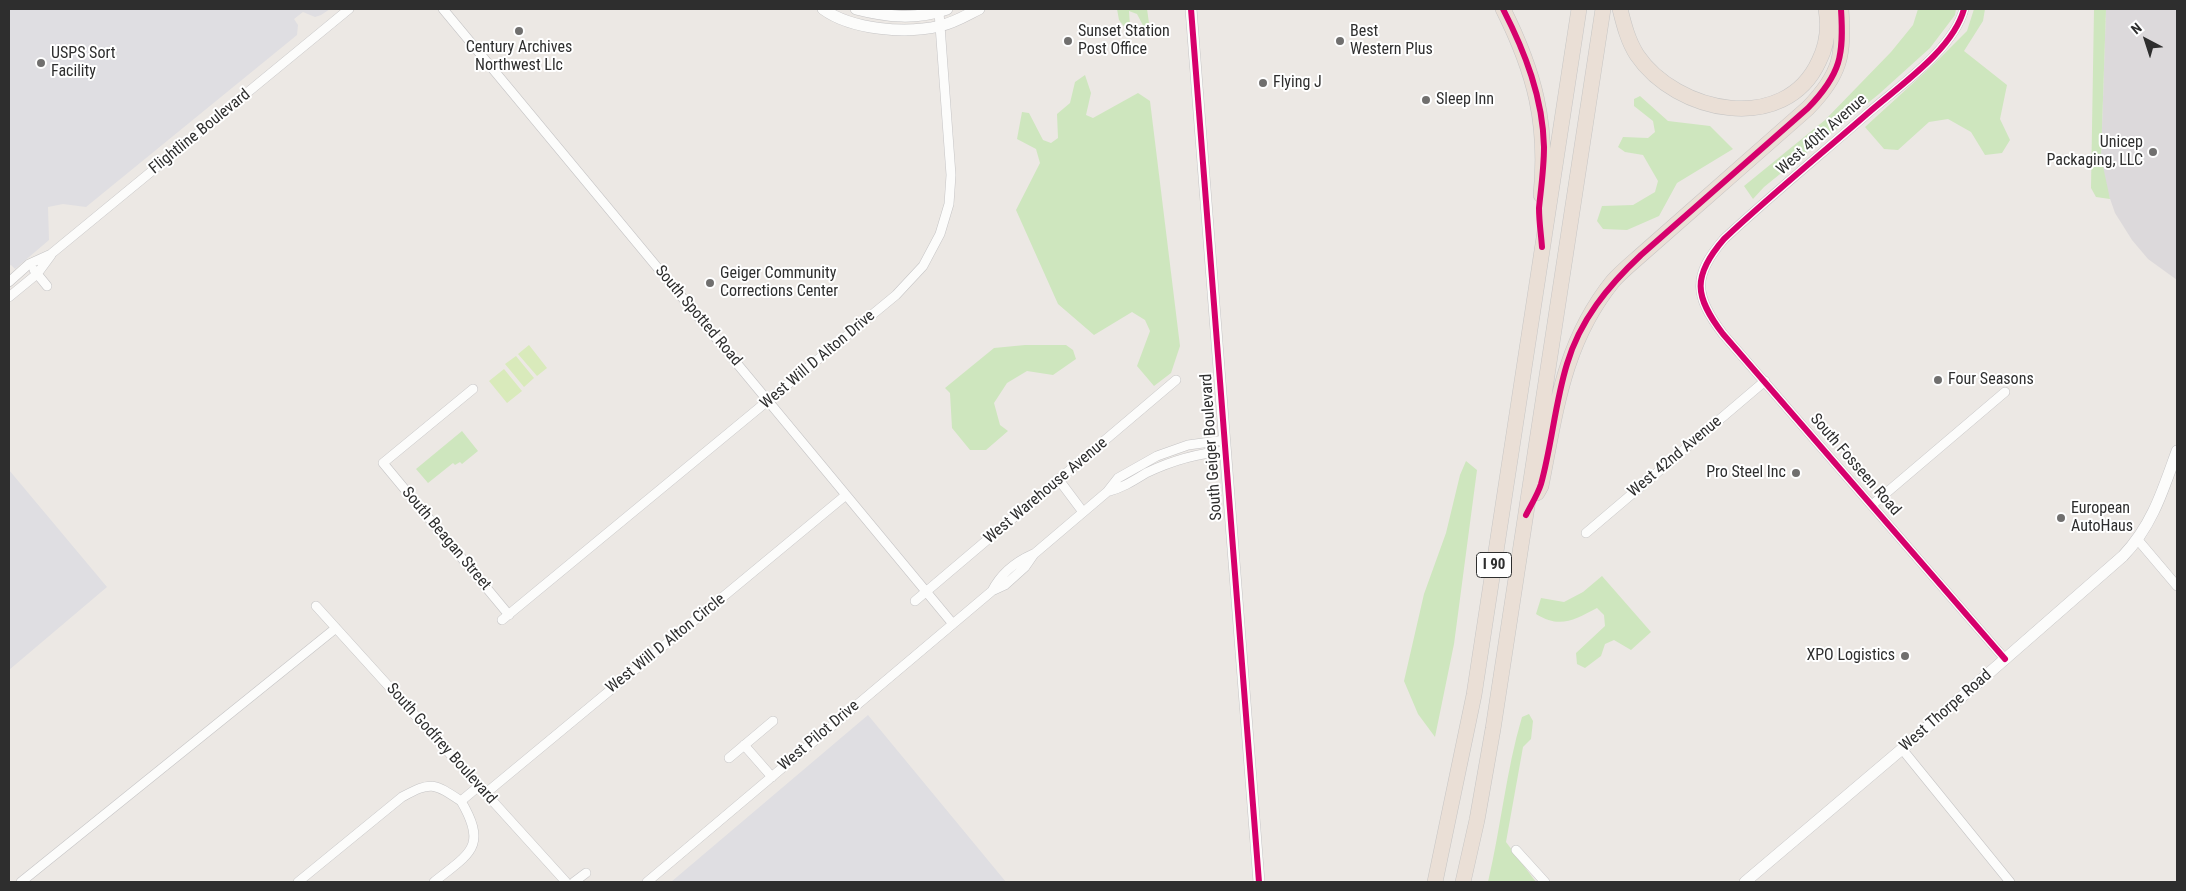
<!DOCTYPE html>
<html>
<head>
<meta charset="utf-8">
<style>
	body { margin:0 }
	#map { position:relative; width:2186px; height:891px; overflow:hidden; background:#ece8e4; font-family:"Roboto Condensed",sans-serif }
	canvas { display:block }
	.frame { position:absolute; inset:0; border:10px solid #2e2e2e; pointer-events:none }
	.north { position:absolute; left:2121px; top:15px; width:50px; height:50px; -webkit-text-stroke:4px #fff; paint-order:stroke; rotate:320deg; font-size:14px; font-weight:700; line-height:20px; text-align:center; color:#2e2e2e }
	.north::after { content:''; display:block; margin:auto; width:18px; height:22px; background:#2e2e2e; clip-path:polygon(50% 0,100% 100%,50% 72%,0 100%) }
</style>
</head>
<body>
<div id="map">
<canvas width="2186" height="891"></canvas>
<div class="frame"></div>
<div class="north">N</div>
</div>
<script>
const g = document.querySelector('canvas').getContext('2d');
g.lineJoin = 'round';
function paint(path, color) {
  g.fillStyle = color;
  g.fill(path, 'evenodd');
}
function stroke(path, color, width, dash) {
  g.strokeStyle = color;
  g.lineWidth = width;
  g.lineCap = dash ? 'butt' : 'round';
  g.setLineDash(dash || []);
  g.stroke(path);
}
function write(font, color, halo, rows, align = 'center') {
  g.font = font + ' "Roboto Condensed",sans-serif';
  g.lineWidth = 4;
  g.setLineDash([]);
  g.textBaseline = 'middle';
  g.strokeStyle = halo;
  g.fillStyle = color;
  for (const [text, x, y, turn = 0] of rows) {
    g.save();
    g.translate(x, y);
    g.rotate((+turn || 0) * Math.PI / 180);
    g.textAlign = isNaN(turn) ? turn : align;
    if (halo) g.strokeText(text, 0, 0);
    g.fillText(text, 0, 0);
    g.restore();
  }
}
const industrial = new Path2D(`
	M2106,9h71v271l-29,-21 -16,-19 -17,-27 -8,-23 -6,-33z`);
const airport = new Path2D(`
	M9,9h321l-9,6 -6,2 -12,-5 -9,7 4,6 -1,10 -211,172 -23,-3 -15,3 1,33 -34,29 -4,-4 -2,1z
	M9,470l98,117 -98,83z
	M868,715l138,167h-335z`);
const green = new Path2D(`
	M1117,9h30l3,21 -3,3 -10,-19 -8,-3 1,15 -4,3 -7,-9z
	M1918,9h38l-1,6 -25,33 -51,46 -115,93 -11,12 -9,-13 81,-66 66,-68 22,-27z
	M1974,9h11l-2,12 -19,30 43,34 -7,34 10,21 -8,13 -17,2 -14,-23 -23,-13 -19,3 -31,28 -14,-1 -19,-22 69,-63 33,-33z
	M2094,9h12l-5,148 9,42 -14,-2 -5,-9z
	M1085,75l6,18 -5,22 7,3 45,-25 12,8 30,245 -9,27 -17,13 -17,-20 13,-35 -5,-11 -13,-8 -38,23 -36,-31 -42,-94 24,-47 -4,-14 -19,-10 5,-27 7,1 14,27 8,3 7,-5 -1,-24 13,-11 5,-21z
	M1640,96l28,25 42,5 23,23 -56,34 -18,33 -32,14 -24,-1 -6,-8 5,-15 31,-1 22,-13 3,-11 -15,-26 -18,-3 -7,-5 5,-10 25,1 7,-6 -2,-11 -19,-15v-7z
	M1025,345h41l7,5 3,9 -23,16 -26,-4 -20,12 -13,20 6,22 8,6 -22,19h-16l-18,-22 -2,-35 -5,-5 49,-40z
	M462,431l16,20 -16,13 -2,-2 -5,3 -2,-2 -25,20 -12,-14z
	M1466,461l11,9 -23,174 -19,93 -17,-23 -14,-33 20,-87 22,-61 14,-58z
	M1602,576l49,56 -20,18 -17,-10 -9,4 -4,12 -16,12 -8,-4 -1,-11 29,-27 -1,-11 -7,-7c-23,12 -37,21 -61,6l5,-16 23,4 19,-10z
	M1529,714l4,7 -2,18 -8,8 -17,95 30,40h-48c13,-55 18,-111 34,-165z`);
const pitch = new Path2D(`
	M529,345l18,23 -10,8 -19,-22z
	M516,356l18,22 -10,9 -19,-23z
	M504,369l18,22 -15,12 -18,-22z`);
const street = new Path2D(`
	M443,9l510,615
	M1964,9c-11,41 -65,77 -97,105 -47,41 -97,82 -143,125 -32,37 -30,57 -1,95l282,325
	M34,270l13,16
	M9,282l20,-18 22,-10 298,-245
	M9,297l28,-23 14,-19
	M473,389l-90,74 126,152
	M1059,480l24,32
	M1107,492c15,-4 26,-11 39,-19 25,-12 53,-20 80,-22
	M1872,505l133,-113
	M1586,533l179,-152
	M2138,540l39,46
	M992,591c9,-18 23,-29 41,-37
	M915,601l261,-221
	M316,606l250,276
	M502,620l394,-325 27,-29 17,-32 9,-30 2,-29 -12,-163
	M744,745l28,32
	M1902,749l108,133
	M729,758l44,-37
	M486,793l360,-298
	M1516,850l29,32
	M21,882l315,-254
	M298,882l104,-85c29,-16 32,-14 59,4
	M434,882c36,-29 54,-35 27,-81l18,-15
	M574,882l12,-9
	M647,882l345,-291 13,-6 20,-18 9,-13 73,-62 11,-14 39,-22 31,-11 37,-5`);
const secondary = new Path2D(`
	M823,9c29,21 83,25 117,17 14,-3 27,-11 39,-17
	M856,9c31,8 60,11 91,0
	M1191,9l68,873
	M1745,882l157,-133 221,-193c29,-30 40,-66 54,-105`);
const highway = new Path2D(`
	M1503,9c32,64 45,114 38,186
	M1620,9c4,16 8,32 17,46 39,58 148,81 182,6 8,-16 10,-35 7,-52
	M1537,493l4,-7c15,-75 22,-143 72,-205 8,-9 19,-18 28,-26l167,-147c33,-34 36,-53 33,-99
	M1435,882l39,-187 105,-686
	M1463,882l14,-62 16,-91 110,-720`);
const cycleway = new Path2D(`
	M1191,9l68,873
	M1503,9c22,43 40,89 41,138 0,21 -3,41 -5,61 0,13 2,26 3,39
	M1964,9c-11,41 -65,77 -97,105 -47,41 -97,82 -143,125 -32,37 -30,57 -1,95l282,325
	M1526,515c5,-10 12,-21 15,-31 11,-40 14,-81 26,-120 13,-44 41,-78 74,-109l167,-147c33,-34 36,-53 33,-99`);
const markers = [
	[519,31,5,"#706f6e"],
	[1068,41,5,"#706f6e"],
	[1340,41,5,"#706f6e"],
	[41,63,5,"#706f6e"],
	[1263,83,5,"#706f6e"],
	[1426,100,5,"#706f6e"],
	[2153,152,5,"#706f6e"],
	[710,283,5,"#706f6e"],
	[1938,380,5,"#706f6e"],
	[1796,473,5,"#706f6e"],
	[2061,518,5,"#706f6e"],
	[1905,656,5,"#706f6e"]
];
const shields = [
	[1494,565,35]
];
const shieldNames = [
	["I 90",1494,565]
];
const poiNames = [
	["Sunset Station",1078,32],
	["Post Office",1078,50],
	["Best",1350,32],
	["Western Plus",1350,50],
	["Century Archives",519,48,"center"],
	["Northwest Llc",519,66,"center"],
	["USPS Sort",51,54],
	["Facility",51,72],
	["Flying J",1273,83],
	["Sleep Inn",1436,100],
	["Unicep",2143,143,"right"],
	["Packaging, LLC",2143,161,"right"],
	["Geiger Community",720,274],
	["Corrections Center",720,292],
	["Four Seasons",1948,380],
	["Pro Steel Inc",1786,473,"right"],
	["European",2071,509],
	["AutoHaus",2071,527],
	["XPO Logistics",1895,656,"right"]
];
const streetNames = [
	["Flightline Boulevard",200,132,-39],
	["West 40th Avenue",1822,135,-41],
	["South Spotted Road",698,316,50],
	["West Will D Alton Drive",818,360,-40],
	["South Geiger Boulevard",1212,447,-94],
	["West 42nd Avenue",1675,457,-40],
	["South Fosseen Road",1855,465,49],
	["West Warehouse Avenue",1046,491,-40],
	["South Beagan Street",446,539,50],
	["West Will D Alton Circle",666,644,-39],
	["West Thorpe Road",1946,711,-41],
	["West Pilot Drive",819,736,-40],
	["South Godfrey Boulevard",441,744,48]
];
paint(industrial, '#dcd9db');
paint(airport, '#dfdee2');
paint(green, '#cee6be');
paint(pitch, '#d9eabb');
stroke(street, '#c5c4c5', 10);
stroke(secondary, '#c5c4c5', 12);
stroke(highway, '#c6c5c4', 16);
stroke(street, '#fcfcfb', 9);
stroke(secondary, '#fcfcfb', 11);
stroke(highway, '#eadfd6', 15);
stroke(cycleway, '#d6006c', 6);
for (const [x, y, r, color] of markers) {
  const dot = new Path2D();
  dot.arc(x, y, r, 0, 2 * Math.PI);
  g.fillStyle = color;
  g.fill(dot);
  stroke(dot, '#fff', 2);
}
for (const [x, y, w] of shields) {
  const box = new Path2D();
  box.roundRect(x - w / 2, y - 12.5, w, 25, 4);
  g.fillStyle = '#fff';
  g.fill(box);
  stroke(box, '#2e2e2e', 1);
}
write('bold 15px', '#2e2e2e', null, shieldNames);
write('16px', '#2e2e2e', '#fff', poiNames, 'left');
write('16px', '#2e2e2e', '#fff', streetNames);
</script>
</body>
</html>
